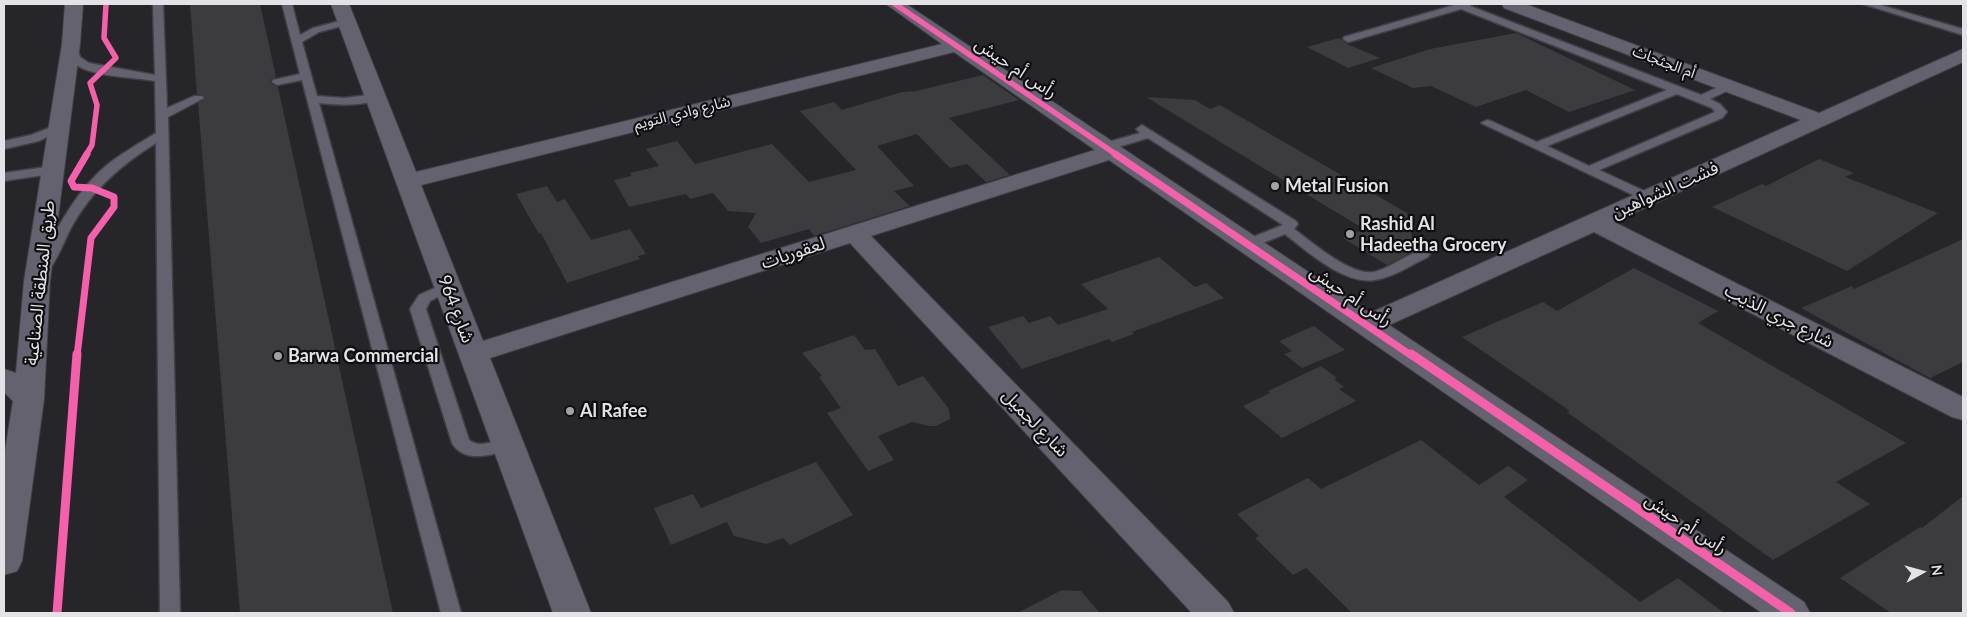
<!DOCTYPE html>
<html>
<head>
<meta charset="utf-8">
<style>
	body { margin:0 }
	#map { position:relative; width:1967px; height:617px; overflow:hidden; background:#26252a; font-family:Lato,sans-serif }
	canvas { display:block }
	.frame { position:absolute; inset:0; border:5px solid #e3e3e7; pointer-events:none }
	.north { position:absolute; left:1897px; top:547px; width:50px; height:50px; -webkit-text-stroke:4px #0e0e11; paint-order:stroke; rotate:83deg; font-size:14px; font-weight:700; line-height:20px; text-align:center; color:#e3e3e7 }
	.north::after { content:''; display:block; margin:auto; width:18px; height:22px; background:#e3e3e7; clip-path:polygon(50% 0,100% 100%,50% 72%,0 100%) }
</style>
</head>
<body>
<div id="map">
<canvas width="1967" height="617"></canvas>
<div class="frame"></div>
<div class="north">N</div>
</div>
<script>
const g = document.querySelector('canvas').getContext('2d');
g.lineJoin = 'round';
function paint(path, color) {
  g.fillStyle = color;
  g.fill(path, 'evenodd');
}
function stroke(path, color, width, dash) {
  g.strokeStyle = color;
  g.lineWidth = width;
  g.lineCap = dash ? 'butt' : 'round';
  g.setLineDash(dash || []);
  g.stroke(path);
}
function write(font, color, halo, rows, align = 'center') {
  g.font = font + ' Lato,"Noto Sans Arabic",sans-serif';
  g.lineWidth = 4.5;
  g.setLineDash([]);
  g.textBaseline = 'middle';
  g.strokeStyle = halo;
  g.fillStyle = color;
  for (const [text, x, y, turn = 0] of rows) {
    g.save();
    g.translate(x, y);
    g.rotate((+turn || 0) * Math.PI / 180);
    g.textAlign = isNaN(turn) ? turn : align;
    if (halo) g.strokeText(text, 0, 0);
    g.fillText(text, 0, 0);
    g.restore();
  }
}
const building = new Path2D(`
	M190,4h70l16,73 -5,2 -1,4 8,4 115,526h-153l-42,-510 8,-5 -3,-3 -6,-1z
	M1516,33l119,57 -66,22 -43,-22 -50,17 -45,-21 -18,2 -42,-20 59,-19z
	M1339,38l8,6 33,14 -32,10 -41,-21z
	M983,75l36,25 -70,18 61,57 -24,7 -19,-18 -17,4 -33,-34 -40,12 37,40 -20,5 16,15 -96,30 -5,-7 -48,14 -13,-16 8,-14 -28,-2 -15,-18 -23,6 -4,-5 -57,13 -15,-27 17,-4 -1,-3 29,-7 -13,-17 31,-8 18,23 77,-20 37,38 47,-12 -56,-59 34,-9 8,8 60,-18 14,-1z
	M1146,97l49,3 15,9 10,-4 187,108 8,38 -28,14 -44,-27 21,-9z
	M1819,159l35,14 -9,4 93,36 -91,58 -135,-64 50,-23 4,2z
	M547,186l10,16 8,-3 26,41 39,-11 16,25 -8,2 2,3 -73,24 -26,-50 -2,1 -23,-40z
	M1963,239v123l-33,16 -129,-70 51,-22 2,3z
	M1159,257l36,30 11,-4 18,15 -92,34 2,2 -22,8 -3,-3 -87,30 -34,-42 35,-11 6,7 21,-7 8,9 50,-16 -27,-25z
	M1634,268l84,43 -20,12 208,120 -70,39 34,22 -97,56 -206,-148 3,-1 -108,-74 81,-35 14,9z
	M1314,326l31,24 -43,18 -18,-14 8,-3 -13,-10z
	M854,335l11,15 10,-1 23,37 25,-10 26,33 1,10 -14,7h-7l-17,-4 -34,14 16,24 -26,11 -41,-58 14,-5 -22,-31 3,-1 -20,-23z
	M1321,366l16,12 -3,1 10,8 -5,2 17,12 -74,37 -39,-32 27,-13 -2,-2z
	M1421,440l58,45 29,-19 20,14 -24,17 136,105 38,-24 46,35h-372l-46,-45 -13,7 -38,-37 4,-2 -22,-22 71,-36 13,11z
	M816,462l37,53 -63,30 -7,-7 -17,6 -32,-8 -7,-14 -56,23 -17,-37 39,-14 8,14z
	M1963,496v117h-72l-51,-35 80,-51 2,1z
	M1062,590l19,1 19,22h-83z`);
const service = new Path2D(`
	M153,4h10l4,104 27,-12h8l2,2 -36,19 12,496h-20l-4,-470c-35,22 -63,46 -84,83 -7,13 -12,28 -21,41h-10l-2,-3c18,-36 37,-73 68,-99 15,-12 33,-22 49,-32l-1,-52c-20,-4 -68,-4 -82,-19 -5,-5 -6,-12 -7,-18l5,-3 4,1 5,15 9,6 66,12z
	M282,4h10l8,31 13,-7 34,-9 5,3 -2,2 -31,8 -17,10 15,54 27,2 31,-4 6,3c-11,10 -48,8 -62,6l142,510h-20l-139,-533 -25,5 -5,-3 1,-2 27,-6z
	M1458,4h14l-2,2 231,89 24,-11h8l1,2 -1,2 -23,11 10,5 7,8 -5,6 -123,52 54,25 1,3 -1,3 -5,1 -167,-79 6,-3 4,1 46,21 130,-52 -206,-81 -109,32 -4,1 -5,-3 1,-2zM1677,94l35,14 3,4 -126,54 -42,-20z
	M1863,4h14l86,25v6z
	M59,124l6,3 -2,2 -24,12 -35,8v-8l27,-6z
	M1142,125l154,96 2,3 -4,5c18,13 56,47 80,43 17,-4 32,-18 49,-22l7,4 -2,3c-17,8 -34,20 -53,23 -31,5 -67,-28 -90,-46l-32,13h-10l-2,-3 2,-3 40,-16 -135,-87 -43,13 -6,-4 2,-3 39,-11 -4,-4z
	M53,166l6,4 -2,3 -53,8v-8z
	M448,282l5,1 2,3 -2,3 -23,12 -4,8 43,131c14,11 30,-5 45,0l3,4 -3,4c-19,6 -49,17 -62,-5l-42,-134 9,-14z`);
const minor = new Path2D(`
	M331,4h18l67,168 526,-128 -56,-40h20l464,309 431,-193 -297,-112 -2,-4h23l294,109 144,-64v13l-349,160 349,175v23l-11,-3 -358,-185 -205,93 415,277 6,11h-48l-653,-453 -238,76 357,366 6,11h-42l-342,-370 -360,115 101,255h-38zM954,52l141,98 -612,191 -62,-156z`);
const tertiary = new Path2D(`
	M65,4h18l-3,40 -30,237 -6,118 -22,162 -5,10 -13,4v-118l9,-56 -9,-9v-23l12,4 8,-92 38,-237z`);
const cyclewayFar2 = new Path2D(`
	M895,4l222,151
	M86,155l6,-10 5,-40 -7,-22 26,-25 -12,-20 2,-34`);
const cyclewayFar1 = new Path2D(`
	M1115,154l297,202
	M77,356l14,-118 23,-31v-10l-22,-9 -18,-1 -3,-6 16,-27`);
const cycleway = new Path2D(`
	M1411,354l380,259
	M57,613l20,-259`);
const markers = [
	[1275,186,5,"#a1a0a5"],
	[1350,234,5,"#a1a0a5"],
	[278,356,5,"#a1a0a5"],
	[570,411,5,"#a1a0a5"]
];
const farStreetnames = [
	["أم الجثجاث",1664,62,21],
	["شارع وادي التويم",682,113,-14]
];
const streetNames = [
	["رأس أم حيش",1016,68,34],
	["فشت الشواهين",1665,190,-24],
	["لعقوريات",793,253,-18],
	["طريق المنطقة الصناعية",40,283,-84],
	["رأس أم حيش",1351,296,34],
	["شارع 964",456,309,69],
	["شارع جري الذيب",1779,316,27],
	["شارع لجميل",1035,423,46],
	["رأس أم حيش",1686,524,34]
];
const poiNames = [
	["Metal Fusion",1285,186],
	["Rashid Al",1360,224],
	["Hadeetha Grocery",1360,245],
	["Barwa Commercial",288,356],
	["Al Rafee",580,411]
];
paint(building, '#3c3b3f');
stroke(service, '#414044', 3);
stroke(minor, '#414044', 2);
stroke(tertiary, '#414044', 2);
paint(service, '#656270');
paint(minor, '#656270');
paint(tertiary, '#656270');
stroke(cyclewayFar2, '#f560ab', 5.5);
stroke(cyclewayFar1, '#f560ab', 7);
stroke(cycleway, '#f560ab', 9);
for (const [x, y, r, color] of markers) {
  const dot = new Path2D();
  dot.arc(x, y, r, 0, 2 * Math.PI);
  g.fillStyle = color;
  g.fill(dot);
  stroke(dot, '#0e0e11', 2);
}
write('15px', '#e3e3e7', '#0e0e11', farStreetnames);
write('18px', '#e3e3e7', '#0e0e11', streetNames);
write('bold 18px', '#e3e3e7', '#0e0e11', poiNames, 'left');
</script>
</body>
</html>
